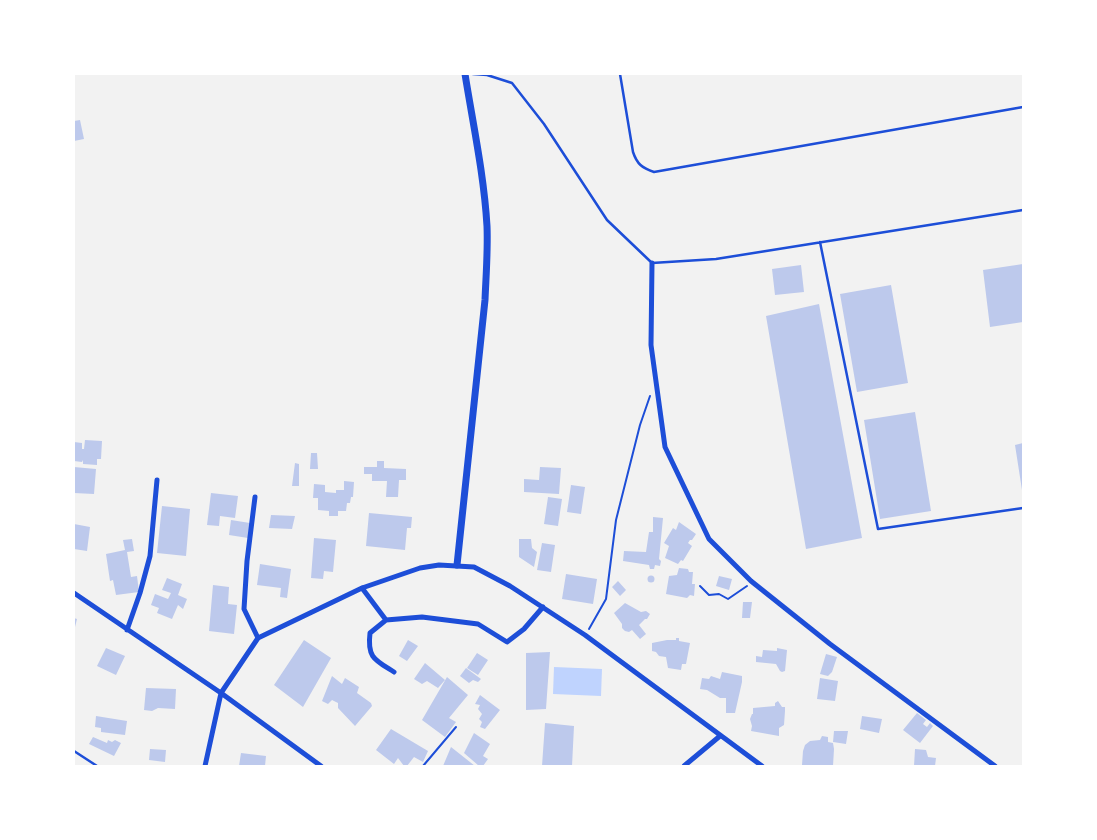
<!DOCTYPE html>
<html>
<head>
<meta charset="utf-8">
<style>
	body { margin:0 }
	#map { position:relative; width:1097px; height:840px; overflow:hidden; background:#f2f2f2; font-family:"DejaVu Sans",sans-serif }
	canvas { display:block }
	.frame { position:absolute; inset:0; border:75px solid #fff; pointer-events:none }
</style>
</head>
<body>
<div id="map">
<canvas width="1097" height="840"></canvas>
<div class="frame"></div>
</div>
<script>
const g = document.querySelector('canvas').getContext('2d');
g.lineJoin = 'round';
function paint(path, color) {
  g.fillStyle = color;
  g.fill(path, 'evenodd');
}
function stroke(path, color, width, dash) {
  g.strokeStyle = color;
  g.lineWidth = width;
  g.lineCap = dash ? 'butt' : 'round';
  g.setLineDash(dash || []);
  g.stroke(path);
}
const water = new Path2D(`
	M554,667l48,2 -1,27 -48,-2z`);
const building = new Path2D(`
	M80,120l4,19 -10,2v-20z
	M1023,264v58l-33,5 -7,-57z
	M801,265l3,27 -29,3 -3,-26z
	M891,285l17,98 -51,9 -17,-98z
	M819,304l43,234 -56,11 -40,-233z
	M915,412l16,99 -51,8 -16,-99z
	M85,440l17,1 -1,18h-4v6l-14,-1v-4l-1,2 -8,-1v-19l8,1v6h2z
	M1023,443v47h-1l-7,-45z
	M311,453h6l1,16h-8z
	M377,461h7v7l22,1v11h-7l-1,17h-12l1,-16h-15v-7h-8v-7h13z
	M295,463l4,1v22h-7z
	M74,467l22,2 -2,25 -20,-1z
	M540,467l21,1 -2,26 -35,-2v-13l15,1z
	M344,481l10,1 -1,15h-2l-1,6h-3l-1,8h-8v5h-9v-5l-11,-1v-12h-5l1,-14 11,1v7l11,1v-3h8z
	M571,485l14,2 -4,27 -14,-2z
	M211,493l27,3 -3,22 -15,-2 -1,10 -12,-1z
	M548,497l14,2 -4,27 -14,-2z
	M162,506l28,3 -4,47 -29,-3z
	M369,513l43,4 -1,11h-4l-2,22 -39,-4z
	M271,515l24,1 -3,13 -23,-1z
	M653,517l10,1 -4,41 2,2 -1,5 -5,-1 -1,4h-4l-1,-4 -26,-4 1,-10 22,1 3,-20h4z
	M231,520l19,3 -2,15 -19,-3z
	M679,522l17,12 -4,6h-2l-2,3 4,3 -9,15 -2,-1 -3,4 -13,-6 4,-12 -5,-3 9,-15 3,2z
	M74,524l16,3 -3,24 -13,-2z
	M314,538l22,2 -3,32 -9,-1 -1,8 -12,-1z
	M132,539l2,12 -7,1 4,25 6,-1 2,16 -23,3 -3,-15 -3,1 -4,-27 19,-4 -2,-10z
	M519,539h12l1,9 5,4 -3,15 -15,-10z
	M542,543l13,2 -4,27 -14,-2z
	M260,564l31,5 -4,29 -7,-1 1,-9 -24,-3z
	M679,568l9,1 1,3h4l-1,12h3l-1,12 -4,-1 -3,3 -21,-4 3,-18 8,-1z
	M566,574l31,5 -4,25 -31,-5z
	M647.5 579a3.5 3.5 0 1 1 7 0a3.5 3.5 0 1 1-7 0Z
	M719,576l13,3 -3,11 -13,-4z
	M167,578l15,6 -4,11 9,4 -4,10 -5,-4 -6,14 -15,-6 2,-5 -8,-3 4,-11 13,5 3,-6 -9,-3z
	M618,581l8,9 -6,6 -8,-9z
	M213,585l16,2 -1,17 9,1 -3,29 -25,-3z
	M743,602h9l-2,16h-8z
	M625,603l16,9 5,-1 4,3 -3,5h-2l-6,6 7,9 -6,5 -8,-9 -3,2 -4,-1 -3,-3v-4l-8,-11z
	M74,618l3,1 -3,12z
	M676,638h3v3l11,2 -4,21h-4l-1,6 -13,-2 -2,-11 -7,-1 -3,-4 -4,-1v-8l15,-3h9z
	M304,640l27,18 -28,49 -29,-22z
	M408,640l10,6 -11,15 -8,-5z
	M106,648l19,8 -9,19 -19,-9z
	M777,648l10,2 -2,21 -3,1 -2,-1 -4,-7 -20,-2v-6l6,1 1,-7 14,1z
	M550,652l-4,57 -20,1v-57z
	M477,653l11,7 -10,15 -11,-7z
	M826,654l11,3 -5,15 -4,4 -8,-2z
	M425,663l20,17 -7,8 -11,-7 -5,3 -8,-5z
	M466,668l15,11 -3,3 -5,-2 -4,3 -9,-7z
	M722,672l20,4v6l-7,31h-9v-15h-6l-13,-8 -7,-1 2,-11 7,1 2,-3 9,3z
	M332,676l10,8 3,-6 14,9 -2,6 14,10 1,3 -17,20 -17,-18v-5l-6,-3 -4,4 -6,-3z
	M447,677l21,18 -19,23 7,4 -11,15 -23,-17z
	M820,678l18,3 -3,20 -18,-2z
	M146,688l30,1 -1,20 -17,-1 -6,3 -8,-1z
	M480,695l20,15 -15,19 -5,-2 2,-5 -3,-3 3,-5 -4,-5 2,-4 -5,-1z
	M778,701l4,6h3v4l-1,14 -5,3v8l-28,-5 1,-5 -2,-7 2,-5h1v-6l22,-2v-3z
	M917,713l9,7 -3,4 4,3 3,-4 3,3 -13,17 -17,-13z
	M96,716l31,5 -2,14 -24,-3v-4l-6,-1z
	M862,716l20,3 -3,14 -19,-4z
	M545,723l29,3 -2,40h-30z
	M391,729l37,22 -5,11 -9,-5 -7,9h-3l-6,-8 -4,6 -18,-14z
	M834,731h14l-2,13 -13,-2z
	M474,733l16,11 -7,12 5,3 -5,7h-4l-15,-13z
	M822,736l6,1v5l5,1 1,6 -1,17h-24l-7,-1 1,-14 2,-6 5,-4 10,-1z
	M93,737l14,6 1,-3 4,2 3,-2 6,3 -7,13 -25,-12z
	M451,747l24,19h-32z
	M150,749l16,1 -1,12 -16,-2z
	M915,749l11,1 2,7 8,1 -1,8h-21z
	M241,753l25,3 -1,10h-26z`);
const path = new Path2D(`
	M700,586l9,9 10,-1 9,5 19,-13
	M589,629l17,-30 10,-79 24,-95 10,-29
	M423,766l33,-39`);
const service = new Path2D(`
	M473,74l14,1 25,8 32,41 63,96 45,43 64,-4 307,-49
	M620,74l13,78c4,12 9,16 21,20l369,-65
	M820,242l58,287 145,-21
	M74,751l23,15`);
const minor = new Path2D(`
	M652,263l-1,82 14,102 44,92 42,42 79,63 165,122
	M255,497l-8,64 -3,48 14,29
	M362,588l24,32
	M74,593l147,100 100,73
	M127,630l13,-37 10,-37 7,-76
	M394,672c-19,-12 -27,-14 -24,-39l16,-13 36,-3 56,7 29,18 17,-13 19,-22
	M205,766l16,-73 37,-55 104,-50 58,-20 19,-3 35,2 36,19 75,49 177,131
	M684,766l36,-30`);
const tertiary = new Path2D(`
	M457,565l28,-265c1,-25 3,-49 2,-74 -3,-51 -14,-102 -22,-152`);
paint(water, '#bfd3fe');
paint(building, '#bdc9ec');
stroke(path, '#1d4ed8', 2);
stroke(service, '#1d4ed8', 2.5);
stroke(minor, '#1d4ed8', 5);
stroke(tertiary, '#1d4ed8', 7);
</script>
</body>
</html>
